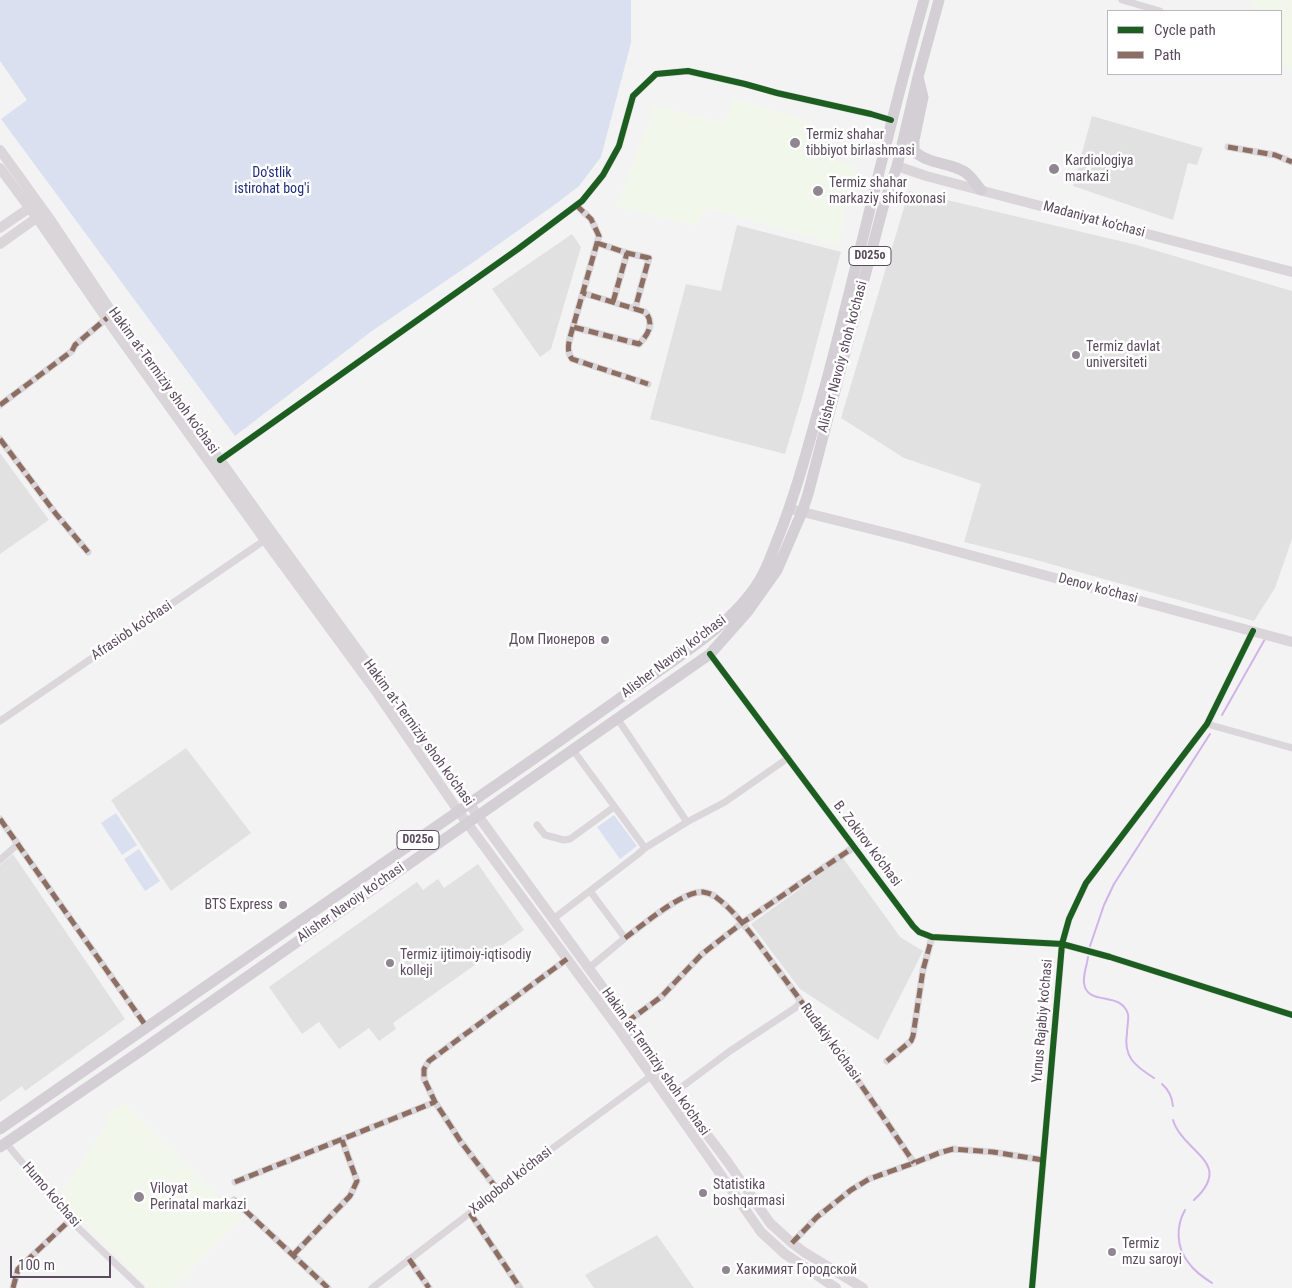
<!DOCTYPE html>
<html>
<head>
<meta charset="utf-8">
<style>
	body { margin:0 }
	#map { position:relative; width:1292px; height:1288px; overflow:hidden; background:#f3f3f3; font-family:"Roboto Condensed",sans-serif }
	canvas { display:block }
	.legend { position:absolute; left:1107px; top:10px; width:175px; height:65px; box-sizing:border-box; background:#fff; border:1px solid #bdb7bf; margin:0; padding:6px 9px; list-style:none; font-size:15px; color:#5b4b5e }
	.legend li { display:flex; align-items:center; gap:10px; height:25px }
	.legend b { width:25px; border:1px solid #bdb7bf }
	.scale { position:absolute; left:10px; top:1256px; width:101px; height:22px; box-sizing:border-box; border:2px solid #5b4b5e; border-top:0; padding-left:6px; font-size:15px; line-height:18px; white-space:nowrap; color:#5b4b5e; -webkit-text-stroke:4px #fff; paint-order:stroke }
</style>
</head>
<body>
<div id="map">
<canvas width="1292" height="1288"></canvas>
<ul class="legend">
<li><b style="height:6px;background:#1b5e20"></b>Cycle path</li>
<li><b style="height:6px;background:#8d6e63"></b>Path</li>
</ul>
<div class="scale">100 m</div>
</div>
<script>
const g = document.querySelector('canvas').getContext('2d');
g.lineJoin = 'round';
function paint(path, color) {
  g.fillStyle = color;
  g.fill(path, 'evenodd');
}
function stroke(path, color, width, dash) {
  g.strokeStyle = color;
  g.lineWidth = width;
  g.lineCap = dash ? 'butt' : 'round';
  g.setLineDash(dash || []);
  g.stroke(path);
}
function write(font, color, halo, rows, align = 'center') {
  g.font = font + ' "Roboto Condensed",sans-serif';
  g.lineWidth = 5;
  g.setLineDash([]);
  g.textBaseline = 'middle';
  g.strokeStyle = halo;
  g.fillStyle = color;
  for (const [text, x, y, turn = 0] of rows) {
    g.save();
    g.translate(x, y);
    g.rotate((+turn || 0) * Math.PI / 180);
    g.textAlign = isNaN(turn) ? turn : align;
    if (halo) g.strokeText(text, 0, 0);
    g.fillText(text, 0, 0);
    g.restore();
  }
}
const education = new Path2D(`
	M1092,116l111,32 -6,17 -9,-2 -15,57 -100,-34z
	M909,191l228,54 155,46v248l-17,49 -21,33 -225,-63 -65,-16 17,-58 -77,-26 -63,-40z
	M737,225l104,27 -38,142 -18,60 -135,-35 36,-135 35,7z
	M572,234l9,13 -30,102 -11,8 -48,-68z
	M0,453l49,67 -49,34z
	M186,748l65,85 -80,58 -60,-91z
	M13,854l112,165 -100,72 -3,-5 -22,16v-237z
	M843,858l50,69 7,10 23,14 -45,89 -78,-51 -49,-65z
	M478,864l46,66 -131,93 3,6 -17,12 -10,-13 -30,21 -20,-27 -17,12 -33,-47 148,-105 6,8 15,-11 6,9z
	M657,1235l37,53h-100l-9,-13z`);
const medical = new Path2D(`
	M1255,0h37v70l-11,-5v-54h-29z
	M734,98l78,25 -2,30 47,13 -19,79 -133,-37 -8,18 -81,-19 39,-102 70,18z
	M124,1103l117,116 -67,69h-25l-90,-90 50,-78 -3,-2 8,-11 5,2z`);
const green = new Path2D(`
	M0,0h631v43l-30,114 -22,29 -22,17 -82,58 -103,70 -137,105 -234,-317 26,-19 -27,-39z
	M116,813l21,32 -15,10 -21,-32z
	M614,815l23,31 -17,13 -23,-32z
	M139,849l21,32 -15,10 -21,-32z`);
const stream = new Path2D(`
	M1222,715l43,-76
	M1090,946l14,-41 10,-21 96,-150
	M1088,957c-1,8 -5,18 -4,26 3,24 36,7 44,31 1,5 -1,13 -1,19 -4,24 8,33 27,45
	M1162,1084c7,6 10,12 11,22
	M1173,1120c10,33 62,42 21,80
	M1185,1210c-9,16 -9,37 3,52 6,9 15,15 24,21`);
const street = new Path2D(`
	M1122,0l38,11
	M1228,147l47,8 17,7
	M576,205l15,14 8,17 -26,91 66,17c9,-9 16,-21 6,-32l-62,-19
	M597,243l30,10 22,5 -14,51
	M613,302l14,-49
	M573,327c-3,11 -8,23 -1,32l76,25
	M0,405l72,-54 3,-6 32,-27
	M0,439l56,75 32,38
	M220,460l298,-211 64,-48 21,-26 16,-29 14,-50 23,-22 32,-3 57,13 32,9 94,21 20,6
	M710,654l203,272 6,6 13,5 130,7 48,13 182,58
	M617,718l70,104
	M0,721l265,-181
	M1207,724l85,24
	M0,819l146,207
	M537,825l8,10 19,5 6,-1 44,-32
	M645,848l42,-26 38,-20 63,-44
	M0,860l18,-16
	M553,919l84,-64 8,-7 -72,-98
	M625,938c18,-13 57,-47 78,-46 5,1 10,2 14,6 22,16 44,50 61,72 47,63 93,128 136,193
	M589,968l36,-30 -35,-47
	M627,1022l34,-25 41,-43 40,-31 112,-76
	M887,1061l24,-20 2,-5 10,-66 9,-33
	M675,1092l55,-41 65,-43 6,-6
	M6,1143l64,77 71,68
	M235,1182l200,-80
	M497,1189l-36,-47 -26,-40 -11,-23v-10l5,-8 138,-102
	M234,1200l94,88
	M470,1213l50,75
	M792,1243l25,-26 34,-27 18,-11 45,-16 25,-10 14,-4 40,3 50,8
	M293,1255l57,-59 7,-15 -15,-41
	M409,1259l20,29
	M13,1288l5,-19 52,-49
	M372,1288l98,-75 27,-24 154,-113
	M1032,1288l30,-344 7,-25 17,-36 121,-159 46,-93`);
const secondary = new Path2D(`
	M0,150l52,72 61,92 47,62 103,144 338,465 74,107 52,69 43,62 22,20 12,9 59,36
	M897,166l29,10 366,96
	M0,168l37,50 78,113 150,209 110,150 84,122 159,216 143,204 24,22 51,34
	M0,228l35,-24
	M0,244l42,-30
	M795,510l108,27 389,105`);
const primary = new Path2D(`
	M918,77l5,20 -9,43v11c15,14 35,11 51,21 7,5 11,12 16,18
	M0,1129c186,-131 375,-258 561,-389 31,-22 63,-45 95,-67 37,-26 85,-57 107,-99 6,-11 10,-24 15,-36 20,-50 33,-103 48,-155 34,-127 62,-256 98,-383
	M0,1147l142,-97 568,-396 38,-43 29,-41 25,-58 6,-18 75,-287 14,-41 21,-89 21,-77`);
const quiet = new Path2D(`
	M1228,147l47,8 17,7
	M576,205l15,14 8,17 -26,91 66,17c9,-9 16,-21 6,-32l-62,-19
	M597,243l30,10 22,5 -14,51
	M613,302l14,-49
	M573,327c-3,11 -8,23 -1,32l76,25
	M0,405l72,-54 3,-6 32,-27
	M0,439l56,75 32,38
	M0,819l146,207
	M625,938c18,-13 57,-47 78,-46 5,1 10,2 14,6 22,16 44,50 61,72 47,63 93,128 136,193
	M627,1022l34,-25 41,-43 40,-31 112,-76
	M887,1061l24,-20 2,-5 10,-66 9,-33
	M235,1182l200,-80
	M497,1189l-36,-47 -26,-40 -11,-23v-10l5,-8 138,-102
	M234,1200l94,88
	M470,1213l50,75
	M792,1243l25,-26 34,-27 18,-11 45,-16 25,-10 14,-4 40,3 50,8
	M293,1255l57,-59 7,-15 -15,-41
	M409,1259l20,29
	M13,1288l5,-19 52,-49`);
const cycleway = new Path2D(`
	M220,460l298,-211 64,-48 21,-26 16,-29 14,-50 23,-22 32,-3 57,13 32,9 94,21 20,6
	M710,654l203,272 6,6 13,5 130,7 48,13 182,58
	M1032,1288l30,-344 7,-25 17,-36 121,-159 46,-93`);
const markers = [
	[795,143,6,"#908692"],
	[1054,169,6,"#908692"],
	[818,191,6,"#908692"],
	[1076,355,5,"#908692"],
	[605,640,5,"#908692"],
	[283,905,5,"#908692"],
	[390,963,5,"#908692"],
	[703,1193,5,"#908692"],
	[139,1197,6,"#908692"],
	[1112,1252,5,"#908692"],
	[726,1270,5,"#908692"]
];
const shields = [
	[870,256,42],
	[418,840,42]
];
const shieldNames = [
	["D025o",870,256],
	["D025o",418,840]
];
const poiNames = [
	["Termiz shahar",806,135],
	["tibbiyot birlashmasi",806,151],
	["Kardiologiya",1065,161],
	["markazi",1065,177],
	["Termiz shahar",829,183],
	["markaziy shifoxonasi",829,199],
	["Termiz davlat",1086,347],
	["universiteti",1086,363],
	["Дом Пионеров",595,640,"right"],
	["BTS Express",273,905,"right"],
	["Termiz ijtimoiy-iqtisodiy",400,955],
	["kolleji",400,971],
	["Statistika",713,1185],
	["boshqarmasi",713,1201],
	["Viloyat",150,1189],
	["Perinatal markazi",150,1205],
	["Termiz",1122,1244],
	["mzu saroyi",1122,1260],
	["Хакимият Городской",736,1270]
];
const parkNames = [
	["Do'stlik",272,173],
	["istirohat bog'i",272,189]
];
const streetNames = [
	["Madaniyat ko'chasi",1094,220,15],
	["Alisher Navoiy shoh ko'chasi",843,357,-75],
	["Hakim at-Termiziy shoh ko'chasi",163,381,54],
	["Denov ko'chasi",1098,589,15],
	["Afrasiob ko'chasi",132,631,-34],
	["Alisher Navoiy ko’chasi",674,657,-37],
	["Hakim at-Termiziy shoh ko'chasi",418,733,54],
	["B. Zokirov ko'chasi",867,844,53],
	["Alisher Navoiy ko’chasi",351,903,-35],
	["Yunus Rajabiy ko'chasi",1043,1021,-85],
	["Rudakiy ko'chasi",830,1042,54],
	["Hakim at-Termiziy shoh ko'chasi",655,1062,55],
	["Xalqobod ko'chasi",511,1181,-38],
	["Humo ko'chasi",51,1195,49]
];
paint(education, '#e2e1e2');
paint(medical, '#f2f7ec');
paint(green, '#dae0f0');
stroke(stream, '#d1b3e9', 2);
stroke(street, '#dad6da', 7);
stroke(secondary, '#d9d5d9', 10);
stroke(primary, '#d4cfd4', 11);
stroke(quiet, '#8d6e63', 5, [10, 5]);
stroke(cycleway, '#1b5e20', 6);
for (const [x, y, r, color] of markers) {
  const dot = new Path2D();
  dot.arc(x, y, r, 0, 2 * Math.PI);
  g.fillStyle = color;
  g.fill(dot);
  stroke(dot, '#fff', 2);
}
for (const [x, y, w] of shields) {
  const box = new Path2D();
  box.roundRect(x - w / 2, y - 9.5, w, 19, 4);
  g.fillStyle = '#fff';
  g.fill(box);
  stroke(box, '#5b4b5e', 1);
}
write('bold 12px', '#5b4b5e', null, shieldNames);
write('14px', '#5b4b5e', '#fff', poiNames, 'left');
write('14px', '#202e7b', '#fff', parkNames);
write('14px', '#5b4b5e', '#fff', streetNames);
</script>
</body>
</html>
